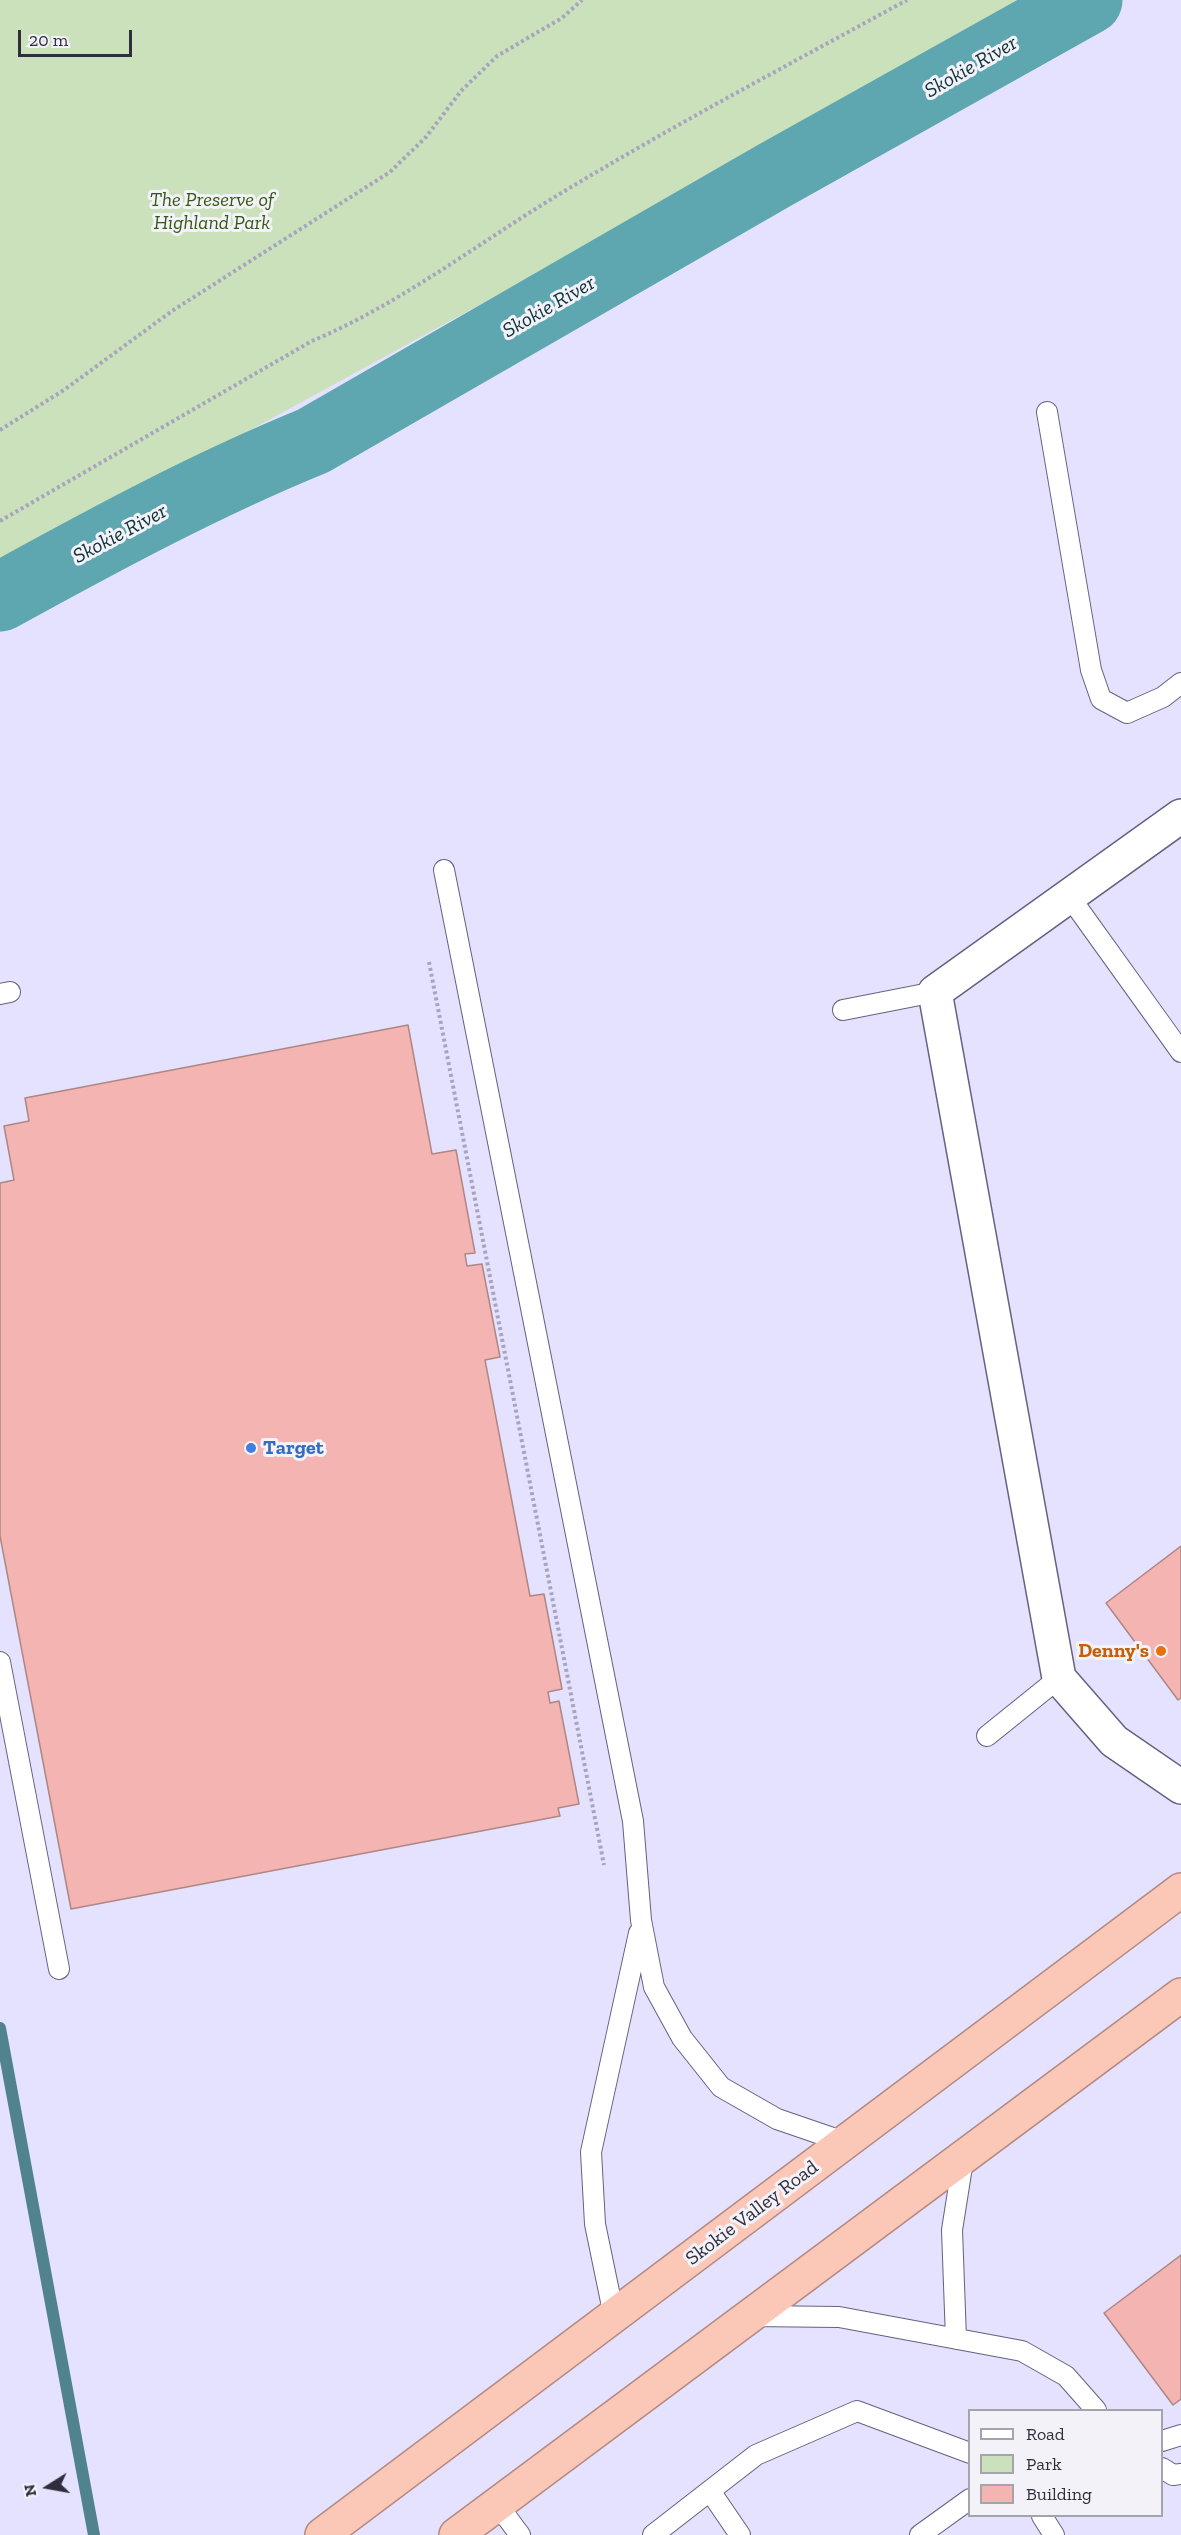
<!DOCTYPE html>
<html>
<head>
<meta charset="utf-8">
<style>
	body { margin:0 }
	#map { position:relative; width:1181px; height:2535px; overflow:hidden; background:#e5e2ff; font-family:"Zilla Slab",serif }
	canvas { display:block }
	.legend { position:absolute; left:968px; top:2409px; width:195px; height:108px; box-sizing:border-box; background:#f3f2f9; border:2px solid #a5a4ad; margin:0; padding:8px 10px; list-style:none; font-size:18px; color:#302e3c }
	.legend li { display:flex; align-items:center; gap:12px; height:30px }
	.legend b { width:30px; border:2px solid #a5a4ad }
	.north { position:absolute; left:18px; top:2457px; width:60px; height:60px; -webkit-text-stroke:4px #f3f2f9; paint-order:stroke; rotate:259deg; font-size:16px; font-weight:700; line-height:24px; text-align:center; color:#302e3c }
	.north::after { content:''; display:block; margin:auto; width:21px; height:27px; background:#302e3c; clip-path:polygon(50% 0,100% 100%,50% 72%,0 100%) }
	.scale { position:absolute; left:18px; top:30px; width:114px; height:27px; box-sizing:border-box; border:3px solid #302e3c; border-top:0; padding-left:8px; font-size:18px; line-height:21px; white-space:nowrap; color:#302e3c; -webkit-text-stroke:4px #f3f2f9; paint-order:stroke }
</style>
</head>
<body>
<div id="map">
<canvas width="1181" height="2535"></canvas>
<ul class="legend">
<li><b style="height:8px;background:#fff"></b>Road</li>
<li><b style="height:16px;background:#cae1bb"></b>Park</li>
<li><b style="height:16px;background:#f4b4b2"></b>Building</li>
</ul>
<div class="north">N</div>
<div class="scale">20 m</div>
</div>
<script>
const g = document.querySelector('canvas').getContext('2d');
g.lineJoin = 'round';
function paint(path, color) {
  g.fillStyle = color;
  g.fill(path, 'evenodd');
}
function stroke(path, color, width, dash) {
  g.strokeStyle = color;
  g.lineWidth = width;
  g.lineCap = dash ? 'butt' : 'round';
  g.setLineDash(dash || []);
  g.stroke(path);
}
function write(font, color, halo, rows, align = 'center') {
  g.font = font + ' "Zilla Slab",serif';
  g.lineWidth = 6;
  g.setLineDash([]);
  g.textBaseline = 'middle';
  g.strokeStyle = halo;
  g.fillStyle = color;
  for (const [text, x, y, turn = 0] of rows) {
    g.save();
    g.translate(x, y);
    g.rotate((+turn || 0) * Math.PI / 180);
    g.textAlign = isNaN(turn) ? turn : align;
    if (halo) g.strokeText(text, 0, 0);
    g.fillText(text, 0, 0);
    g.restore();
  }
}
const green = new Path2D(`
	M0,0h1037l-1037,567z`);
const stream = new Path2D(`
	M0,2028l94,507`);
const river = new Path2D(`
	M0,597c102,-56 205,-112 313,-156l462,-266 313,-175`);
const building = new Path2D(`
	M408,1025l24,129 24,-4 19,103 -10,1 2,12 15,-2 18,93 -15,3 45,236 14,-2 18,95 -14,3 2,11 9,-2 20,103 -21,4 2,8 -489,93 -71,-373v-353l14,-3 -10,-54 25,-5 -4,-23z
	M1181,1546v152l-3,2 -72,-97z
	M1181,2255v144l-8,6 -69,-92z`);
const path = new Path2D(`
	M0,430l64,-40 108,-79 218,-139 36,-35 35,-46 36,-35 65,-38 20,-18
	M0,521l312,-180c88,-37 165,-97 246,-146 114,-69 232,-131 349,-195
	M429,962l175,903`);
const service = new Path2D(`
	M1047,412l44,258 10,29 26,14 36,-16 18,-14
	M444,870l189,951 8,99 13,67 28,51 39,49 56,32 70,24
	M1069,896l112,156
	M0,994l10,-2
	M843,1010l92,-18
	M0,1662l59,307
	M987,1736l72,-58
	M614,2316l-19,-92 -4,-72 48,-219
	M751,2316l88,1 183,34 44,25 30,34
	M956,2339l-4,-109 12,-76
	M1162,2441l19,-6
	M1162,2468l11,7 8,-1
	M710,2491l30,44
	M497,2504l23,31
	M1042,2516l12,19
	M653,2535l103,-80 101,-44 113,42
	M920,2535l50,-36`);
const minor = new Path2D(`
	M1181,816l-246,176 124,686 55,63 67,46`);
const trunk = new Path2D(`
	M322,2535l859,-645
	M456,2535l725,-540`);
const markers = [
	[251,1448,6,"#3f7fe0"],
	[1161,1651,6,"#e8710a"]
];
const parkNames = [
	["The Preserve of",212,200],
	["Highland Park",212,223]
];
const shopNames = [
	["Target",263,1448]
];
const foodNames = [
	["Denny's",1149,1651]
];
const streetNames = [
	["Skokie Valley Road",752,2213,-37]
];
const waterNames = [
	["Skokie River",971,67,-30],
	["Skokie River",549,307,-30],
	["Skokie River",120,534,-28]
];
paint(green, '#cae1bb');
stroke(stream, '#50838e', 12);
stroke(river, '#5ea7b1', 69);
paint(building, '#f4b4b2');
stroke(building, '#ae8785', 1.5);
stroke(service, '#656180', 22);
stroke(minor, '#656180', 36);
stroke(trunk, '#b38981', 36);
stroke(path, '#a7a5bd', 4, [3, 3]);
stroke(service, '#fff', 20);
stroke(minor, '#fff', 33);
stroke(trunk, '#fbc8b8', 33);
for (const [x, y, r, color] of markers) {
  const dot = new Path2D();
  dot.arc(x, y, r, 0, 2 * Math.PI);
  g.fillStyle = color;
  g.fill(dot);
  stroke(dot, '#f3f2f9', 2);
}
write('italic 20px', '#345813', '#f3f2f9', parkNames);
write('bold 20px', '#366cbe', '#f3f2f9', shopNames, 'left');
write('bold 20px', '#c56008', '#f3f2f9', foodNames, 'right');
write('20px', '#302e3c', '#f3f2f9', streetNames);
write('italic 21px', '#0c3136', '#f3f2f9', waterNames);
</script>
</body>
</html>
